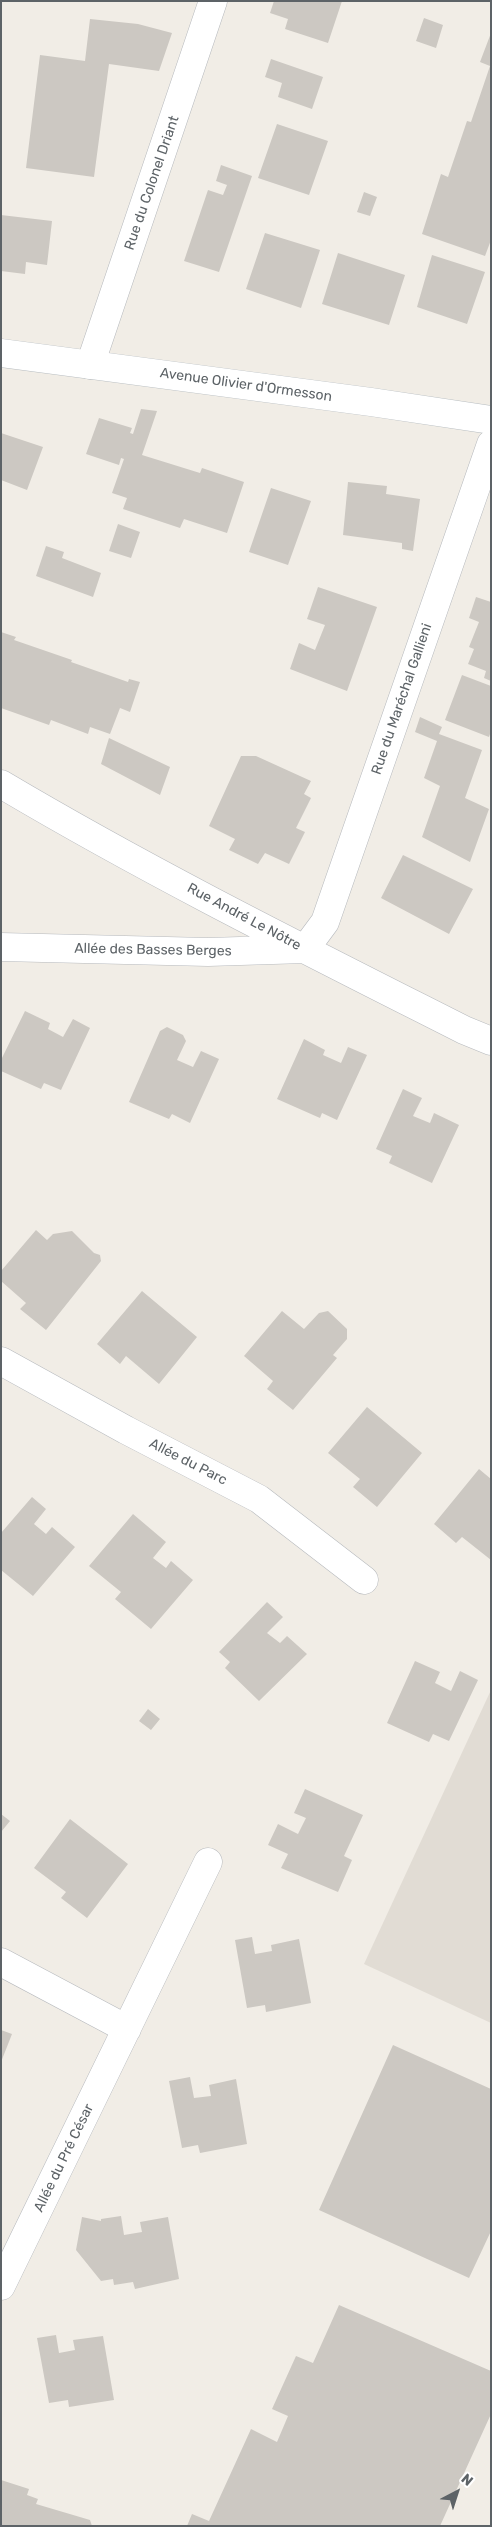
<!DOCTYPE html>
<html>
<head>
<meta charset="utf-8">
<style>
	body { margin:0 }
	#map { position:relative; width:492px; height:2527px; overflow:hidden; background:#f1ede6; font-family:Rubik,sans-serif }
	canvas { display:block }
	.frame { position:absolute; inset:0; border:2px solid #5d6367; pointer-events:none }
	.north { position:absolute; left:432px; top:2467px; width:50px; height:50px; -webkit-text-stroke:4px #fff; paint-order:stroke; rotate:40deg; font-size:14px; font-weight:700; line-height:20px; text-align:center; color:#5d6367 }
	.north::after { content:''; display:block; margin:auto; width:18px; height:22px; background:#5d6367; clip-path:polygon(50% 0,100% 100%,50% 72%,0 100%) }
</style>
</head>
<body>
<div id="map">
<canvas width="492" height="2527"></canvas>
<div class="frame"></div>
<div class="north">N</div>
</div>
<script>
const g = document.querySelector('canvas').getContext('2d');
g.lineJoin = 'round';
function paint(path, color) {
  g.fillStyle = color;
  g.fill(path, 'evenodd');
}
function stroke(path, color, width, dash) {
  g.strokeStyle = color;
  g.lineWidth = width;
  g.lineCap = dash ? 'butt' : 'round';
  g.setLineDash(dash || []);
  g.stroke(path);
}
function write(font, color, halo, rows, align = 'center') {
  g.font = font + ' Rubik,sans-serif';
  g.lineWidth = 5;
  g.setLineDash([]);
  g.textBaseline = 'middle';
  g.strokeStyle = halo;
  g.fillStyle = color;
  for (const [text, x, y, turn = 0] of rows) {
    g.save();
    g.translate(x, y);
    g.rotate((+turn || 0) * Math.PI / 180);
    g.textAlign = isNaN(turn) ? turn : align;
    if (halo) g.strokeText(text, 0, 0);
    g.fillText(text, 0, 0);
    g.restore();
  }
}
const education = new Path2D(`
	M491,1690v333l-127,-59z`);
const building = new Path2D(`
	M274,1h68l-14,42 -43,-14 3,-10 -18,-6z
	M424,18l19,7 -7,23 -20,-7z
	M90,19l48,5 34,9 -13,38 -50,-7 -15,113 -68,-9 14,-113 45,6z
	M491,33v207l-6,16 -63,-22 19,-60 7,3 19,-56 4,1 19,-56 -10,-4z
	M271,59l52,18 -11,32 -34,-12 4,-14 -17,-6z
	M277,124l51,17 -19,54 -51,-17z
	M221,165l31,11 -33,96 -35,-11 24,-71 15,5 4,-10 -11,-4z
	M364,192l13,5 -7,19 -13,-4z
	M1,215l51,6 -5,44 -21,-3 -1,12 -24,-3z
	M265,233l55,17 -19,58 -55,-19z
	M338,253l67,22 -16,50 -67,-21z
	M432,255l53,17 -18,52 -50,-17z
	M141,409l16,2 -15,44 58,18 2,-5 42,14 -17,51 -43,-14 -4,9 -57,-19 4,-11 -15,-5 12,-34 -3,-1 -2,7 -33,-11 13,-36 33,10 -2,5 3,1z
	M1,433l42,14 -16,43 -26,-10z
	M348,482l39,4 -1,8 34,5 -7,52 -11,-2v-6l-59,-8z
	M271,488l40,13 -23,64 -39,-13z
	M118,524l22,8 -9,26 -22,-7z
	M46,546l18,6 -2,6 39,15 -8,24 -57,-21z
	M318,587l59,20 -30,84 -57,-22 9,-26 16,7 10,-25 -18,-6z
	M476,597l15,5v79l-7,-3 2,-7 -18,-7 6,-15 -5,-2 10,-25 -10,-4z
	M1,632l15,5 -2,3 58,20 -1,2 57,20 1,-3 11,3 -10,30 -10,-4 -10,26 -20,-7 -2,7 -37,-14 -2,5 -48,-17z
	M462,675l29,11v45l-2,6 -44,-17z
	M420,717l22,10 -3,7 43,16 -17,48 24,11 -19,53 -48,-25 18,-51 -16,-8 13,-37 -22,-9z
	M109,738l61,29 -10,28 -59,-31z
	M241,756h15l55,25 -7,13 7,4 -15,30 9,4 -16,32 -24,-11 -7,11 -29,-14 6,-11 -26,-13z
	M403,855l70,34 -24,45 -68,-36z
	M25,1011l25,12 -2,6 15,8 10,-18 17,9 -29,62 -17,-7 -3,6 -40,-18v-11z
	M167,1027l16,8 3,6 -9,19 16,7 8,-16 18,8 -29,64 -18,-9 -3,5 -40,-17 31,-71z
	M304,1039l21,11 -2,5 18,8 7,-16 19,8 -30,65 -15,-7 -2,5 -43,-19z
	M403,1089l19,9 -9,18 17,7 4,-10 25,12 -27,58 -43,-20 3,-7 -16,-7z
	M36,1230l11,10 6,-6 19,-3 22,22 6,2 1,6 -55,69 -26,-21 6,-6 -25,-22v-10z
	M142,1291l55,46 -38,47 -33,-28 -6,8 -23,-20z
	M282,1311l22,18 15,-16 9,-2 19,18v10l-14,16 4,3 -44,52 -26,-21 6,-8 -29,-25z
	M367,1407l55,46 -45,54 -24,-20 7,-8 -32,-26z
	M479,1469l12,10v81l-29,-23 -6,6 -22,-19z
	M32,1497l14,12 -12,15 12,10 6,-7 23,20 -42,49 -32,-26v-37z
	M133,1514l33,28 -13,16 13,10 5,-7 22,19 -42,49 -36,-30 6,-7 -32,-26z
	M267,1602l16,15 -16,16 13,10 7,-7 20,18 -48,47 -34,-33 5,-6 -11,-10z
	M415,1661l25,11 -5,11 16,8 9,-20 18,9 -29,61 -16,-7 -4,8 -42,-19z
	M148,1709l12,10 -9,11 -12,-9z
	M305,1789l58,26 -19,41 8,4 -14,32 -57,-24 7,-14 -20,-9 10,-21 20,10 8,-16 -12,-5z
	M1,1814l9,7 -9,11z
	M70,1819l58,45 -41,54 -26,-20 5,-6 -32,-24z
	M252,1937l3,17 17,-3 -1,-6 28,-6 12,64 -45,9 -1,-7 -18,3 -12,-68z
	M1,2030l11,4 -11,28z
	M393,2045l98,44v142l-22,47 -150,-68z
	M190,2077l4,21 17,-2 -2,-11 27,-6 11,65 -47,9 -2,-8 -16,3 -13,-67z
	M121,2216l3,19 18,-3 -2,-10 28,-5 11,62 -44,10 -2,-7 -19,3 -1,-6 -12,2 -25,-31 6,-33 19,4v-2z
	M339,2305l152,66v43l-51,112h-253l5,-12 17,7 42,-92 26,13 11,-26 -16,-7 24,-53 17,7z
	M56,2335l3,18 16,-3 -2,-10 30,-4 11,64 -45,7 -1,-7 -19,3 -12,-65z
	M1,2480l28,9 -2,6 11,4 -2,5 54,16 2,6h-91z`);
const minor = new Path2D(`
	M90,365l123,-364
	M1,784c150,89 307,167 463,246l27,11
	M1,947l207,5 97,-3 20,-27 166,-478
	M1,1361l125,69 133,69 105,81
	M1,1962l126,67
	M1,2286l207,-424`);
const secondary = new Path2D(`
	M1,353l370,49 120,18`);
const streetNames = [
	["Rue du Colonel Driant",152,183,-71],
	["Avenue Olivier d'Ormesson",246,385,8],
	["Rue du Maréchal Gallieni",402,699,-71],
	["Rue André Le Nôtre",244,917,28],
	["Allée des Basses Berges",153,950,1],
	["Allée du Parc",188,1462,27],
	["Allée du Pré César",64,2158,-64]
];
paint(education, '#e1dcd4');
paint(building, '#ccc8c2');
stroke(minor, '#b6b9bd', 29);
stroke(secondary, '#b4babe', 29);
stroke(minor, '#fff', 28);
stroke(secondary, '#fff', 28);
write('14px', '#5d6367', '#fff', streetNames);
</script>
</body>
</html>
